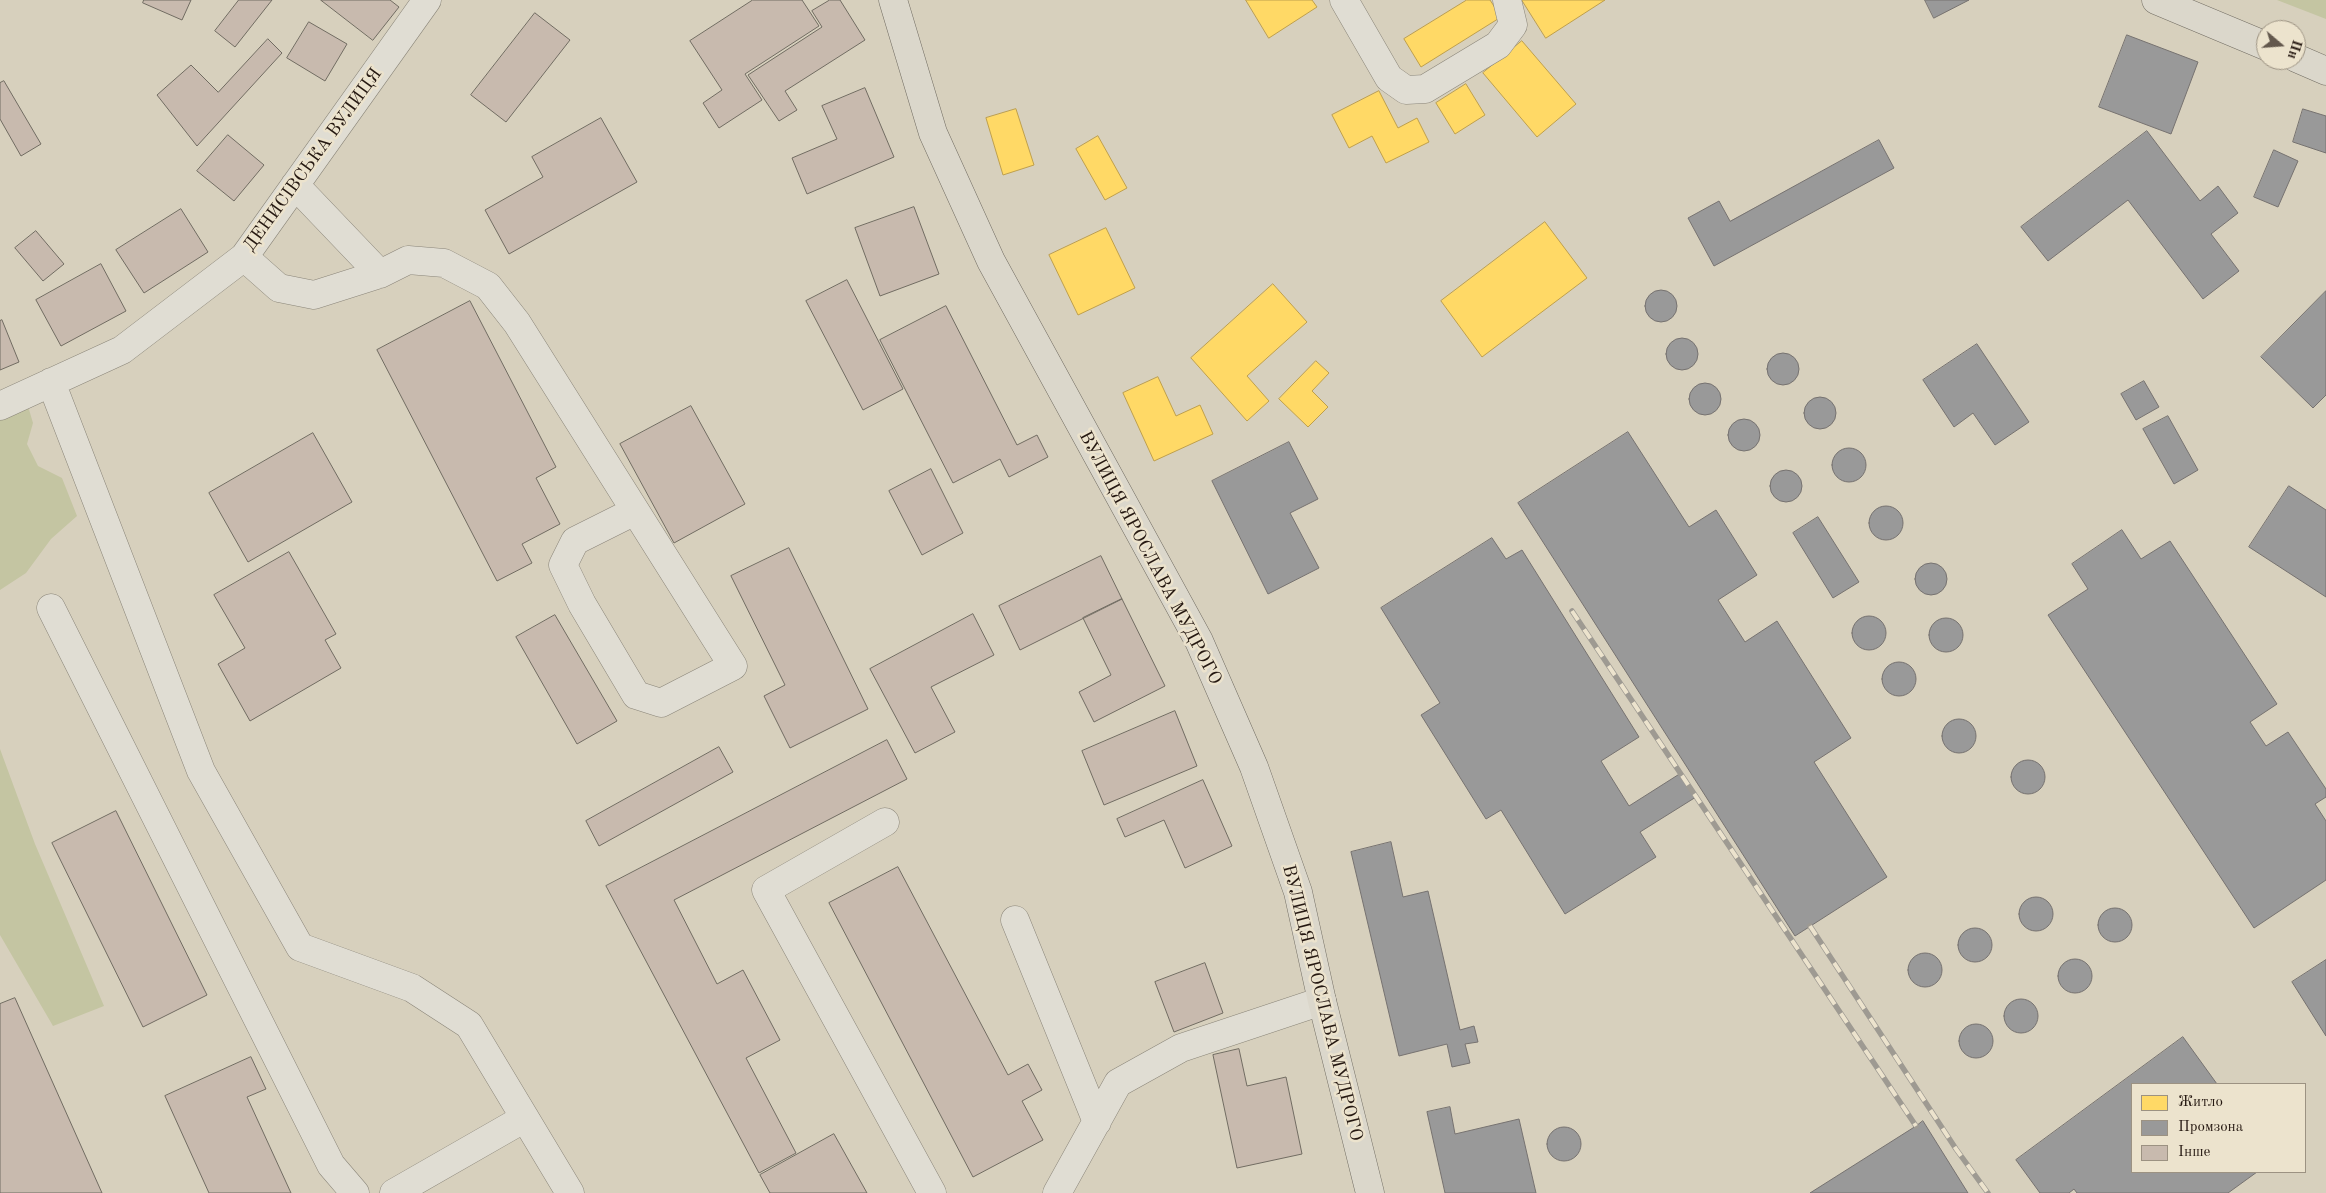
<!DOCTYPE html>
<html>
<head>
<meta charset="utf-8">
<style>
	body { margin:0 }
	#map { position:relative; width:2326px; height:1193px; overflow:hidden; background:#d7d0bd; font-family:"Old Standard TT",serif }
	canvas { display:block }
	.legend { position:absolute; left:2131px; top:1083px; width:175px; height:90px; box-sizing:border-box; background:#ece3cd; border:1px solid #9c9282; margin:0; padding:6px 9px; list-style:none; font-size:15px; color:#251811 }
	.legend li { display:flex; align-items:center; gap:10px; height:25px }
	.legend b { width:25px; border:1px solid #9c9282 }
	.north { position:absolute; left:2256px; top:20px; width:50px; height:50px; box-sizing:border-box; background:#ece3cd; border:1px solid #9c9282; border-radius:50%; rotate:108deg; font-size:14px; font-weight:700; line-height:20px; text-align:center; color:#251811 }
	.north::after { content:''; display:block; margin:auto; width:18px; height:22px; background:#63584d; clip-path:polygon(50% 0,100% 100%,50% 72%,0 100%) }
</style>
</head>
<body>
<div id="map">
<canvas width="2326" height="1193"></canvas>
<ul class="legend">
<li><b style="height:14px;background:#ffd966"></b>Житло</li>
<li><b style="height:14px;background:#999"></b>Промзона</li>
<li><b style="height:14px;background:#c8baae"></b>Інше</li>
</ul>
<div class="north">Пн</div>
</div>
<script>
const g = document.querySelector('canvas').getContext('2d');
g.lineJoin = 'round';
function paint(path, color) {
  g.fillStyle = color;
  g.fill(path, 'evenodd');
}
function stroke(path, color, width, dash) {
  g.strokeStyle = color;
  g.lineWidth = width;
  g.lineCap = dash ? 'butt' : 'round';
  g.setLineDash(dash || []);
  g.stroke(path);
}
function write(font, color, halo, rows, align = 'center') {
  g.font = font + ' "Old Standard TT",serif';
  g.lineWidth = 5;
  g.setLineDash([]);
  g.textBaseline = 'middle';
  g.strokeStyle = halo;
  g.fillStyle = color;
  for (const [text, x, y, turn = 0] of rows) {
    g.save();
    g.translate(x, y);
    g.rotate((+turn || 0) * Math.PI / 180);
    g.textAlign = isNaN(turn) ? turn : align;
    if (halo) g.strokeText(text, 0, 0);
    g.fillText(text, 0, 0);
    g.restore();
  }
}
const green = new Path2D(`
	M2277,0h49v19z
	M25,396l8,27 -6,21 11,22 24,12 15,38 -26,23 -25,34 -26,17v-182z
	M0,749l35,95 69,162 -51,20 -53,-91z`);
const homes = new Path2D(`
	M1246,0h66l5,7 -48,31z
	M1467,0h23l11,17 -80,50 -17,-28z
	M1522,0h83l-59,38z
	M1522,41l54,63 -39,33 -54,-64z
	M1466,84l19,31 -30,19 -19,-31z
	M1379,91l19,37 19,-10 12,24 -43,21 -14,-27 -23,12 -17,-33z
	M1016,109l18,56 -31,10 -17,-57z
	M1098,136l29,52 -22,12 -29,-51z
	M1545,222l42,56 -105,79 -41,-56z
	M1106,228l29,60 -57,27 -29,-60z
	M1273,284l34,38 -60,54 22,25 -22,20 -56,-63z
	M1316,361l13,12 -17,18 16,16 -20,20 -29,-28z
	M1158,377l18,39 24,-11 13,29 -59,27 -31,-68z`);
const industry = new Path2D(`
	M1925,0h44l-35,18z
	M2127,35l71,27 -27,72 -72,-27z
	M2303,109l23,7v37l-33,-11z
	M2147,131l53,70 18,-15 20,27 -27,21 28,37 -36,28 -75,-99 -80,61 -27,-34z
	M1879,140l15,28 -180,98 -26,-48 31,-17 11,20z
	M2274,150l24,11 -20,46 -24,-10z
	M1645 306a16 16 0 1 1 32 0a16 16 0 1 1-32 0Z
	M2326,291v104l-13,13 -52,-51z
	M1666 354a16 16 0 1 1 32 0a16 16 0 1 1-32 0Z
	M1977,344l52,78 -34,23 -22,-32 -19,14 -31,-47z
	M1767 369a16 16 0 1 1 32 0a16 16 0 1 1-32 0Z
	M2144,381l15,26 -23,13 -15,-26z
	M1689 399a16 16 0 1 1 32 0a16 16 0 1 1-32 0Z
	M1804 413a16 16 0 1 1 32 0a16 16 0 1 1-32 0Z
	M2168,416l30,54 -24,14 -31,-55z
	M1728 435a16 16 0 1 1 32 0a16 16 0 1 1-32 0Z
	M1628,432l61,95 27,-17 41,65 -39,25 27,42 32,-21 74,117 -37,24 73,115 -92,59 -277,-433z
	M1289,442l29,57 -28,14 29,55 -51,26 -56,-113z
	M1832 465a17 17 0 1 1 34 0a17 17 0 1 1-34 0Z
	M1770 486a16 16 0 1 1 32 0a16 16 0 1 1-32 0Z
	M2289,486l37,24v87l-77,-50z
	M1869 523a17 17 0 1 1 34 0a17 17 0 1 1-34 0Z
	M1818,517l41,65 -26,16 -40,-65z
	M2122,530l19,29 29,-18 107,163 -27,18 16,24 22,-14 38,57v8l-11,7 11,17v59l-72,48 -206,-313 40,-26 -16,-25z
	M1492,538l14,21 16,-9 117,187 -38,24 28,45 52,-33 15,24 -56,35 16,25 -91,57 -64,-104 -15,9 -65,-104 19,-12 -59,-95z
	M1915 579a16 16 0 1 1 32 0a16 16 0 1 1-32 0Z
	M1852 633a17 17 0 1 1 34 0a17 17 0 1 1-34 0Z
	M1929 635a17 17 0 1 1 34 0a17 17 0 1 1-34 0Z
	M1882 679a17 17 0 1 1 34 0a17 17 0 1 1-34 0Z
	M1942 736a17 17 0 1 1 34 0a17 17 0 1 1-34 0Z
	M2011 777a17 17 0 1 1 34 0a17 17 0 1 1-34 0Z
	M1391,842l12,55 25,-6 32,139 14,-4 4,16 -13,2 5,19 -18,4 -5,-23 -48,12 -48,-204z
	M2019 914a17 17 0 1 1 34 0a17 17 0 1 1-34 0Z
	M2098 925a17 17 0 1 1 34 0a17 17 0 1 1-34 0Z
	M1958 945a17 17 0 1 1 34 0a17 17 0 1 1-34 0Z
	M1908 970a17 17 0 1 1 34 0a17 17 0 1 1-34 0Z
	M2058 976a17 17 0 1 1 34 0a17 17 0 1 1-34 0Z
	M2326,960v76l-34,-54z
	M2004 1016a17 17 0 1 1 34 0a17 17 0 1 1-34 0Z
	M1959 1041a17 17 0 1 1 34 0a17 17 0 1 1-34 0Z
	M2183,1037l34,47h-85v88h125l-29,21h-151l-3,-4 -5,4h-29l-24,-33z
	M1450,1107l5,27 64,-15 17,74h-91l-18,-81z
	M1923,1121l45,72h-158l106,-67z
	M1547 1144a17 17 0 1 1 34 0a17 17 0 1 1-34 0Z`);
const building = new Path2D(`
	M144,0h47l-9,20 -39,-17z
	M239,0h33l-37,47 -20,-16z
	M321,0h69l9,7 -26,33z
	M753,0h49l17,26 -74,48 17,26 -43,28 -16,-25 19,-13 -32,-49z
	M830,0h10l25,40 -80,51 12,19 -18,11 -31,-46 74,-48 -10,-16z
	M535,13l35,27 -64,82 -35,-27z
	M309,22l38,22 -22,37 -38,-23z
	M268,39l14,14 -85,93 -40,-51 34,-30 27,27z
	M4,81l37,63 -20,12 -21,-37v-36z
	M865,88l29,69 -87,37 -15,-36 45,-19 -15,-33z
	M601,118l36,64 -128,72 -24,-44 58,-33 -11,-20z
	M228,135l36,30 -30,36 -37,-30z
	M914,207l25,67 -59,22 -25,-68z
	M181,209l27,43 -64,41 -28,-43z
	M36,231l28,33 -21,17 -28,-33z
	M101,264l25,47 -65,35 -25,-46z
	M847,280l56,109 -40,21 -57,-109z
	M470,301l86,166 -20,11 24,46 -38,20 10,19 -35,18 -120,-231z
	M946,306l71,139 20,-10 11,22 -39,20 -9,-18 -47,24 -73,-143z
	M2,320l17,42 -19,8v-49z
	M691,406l54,98 -71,39 -54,-99z
	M313,433l39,69 -104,60 -39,-69z
	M931,469l32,64 -41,22 -33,-64z
	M789,548l79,161 -78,39 -26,-52 21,-11 -54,-109z
	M289,552l47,82 -11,6 16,28 -91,53 -32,-57 27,-16 -31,-53z
	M1101,556l21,43 -102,51 -21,-44z
	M1122,599l43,87 -71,36 -15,-30 32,-17 -28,-57z
	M973,614l21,41 -63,32 24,45 -40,21 -45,-84z
	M555,615l62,106 -40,23 -61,-107z
	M1175,711l22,55 -93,39 -22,-54z
	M887,740l20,39 -233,121 43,84 26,-14 37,70 -34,18 50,95 -37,20 -153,-287z
	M719,747l14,25 -134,74 -13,-25z
	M1203,780l29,66 -47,22 -21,-48 -39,17 -8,-18z
	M116,811l91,184 -64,32 -91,-184z
	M898,867l110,208 20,-11 14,26 -20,11 21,39 -70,37 -144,-274z
	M1205,963l18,50 -49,19 -19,-50z
	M15,998l87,195h-102v-189z
	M1239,1049l8,37 39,-9 16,77 -65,14 -24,-113z
	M251,1057l15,32 -19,8 44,96h-82l-44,-97z
	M834,1134l33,59h-97l-10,-18z`);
const minor = new Path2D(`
	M1344,0l45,78 17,12 19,-1 73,-44 15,-20 -6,-25
	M295,185l85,89
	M244,257l35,31 35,7 66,-21 28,-14 36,3 44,23 29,37 216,343 -72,37 -25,-8 -54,-91 -19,-39 12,-24 60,-30
	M51,382l150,389 99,176 112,41 57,37 101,168
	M0,406l122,-56 122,-93 183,-257
	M51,608l280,557 24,28
	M885,822l-119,68 166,303
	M1015,920l82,202
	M394,1193l131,-75
	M1057,1193l61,-110 63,-35 141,-47`);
const major = new Path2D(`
	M893,0l40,133 58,128 208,380 55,126 44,125 24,109 48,192
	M2156,0l110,46
	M2296,58l30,13`);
const rail = new Path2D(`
	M1572,611l344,515
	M1810,926l146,223 32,44`);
const streetNames = [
	["ДЕНИСІВСЬКА ВУЛИЦЯ",313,160,-54],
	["ВУЛИЦЯ ЯРОСЛАВА МУДРОГО",1150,558,62],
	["ВУЛИЦЯ ЯРОСЛАВА МУДРОГО",1322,1003,76]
];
paint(green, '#c4c5a2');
paint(homes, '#ffd966');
stroke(homes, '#be9f4c', 1);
paint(industry, '#999');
stroke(industry, '#767270', 1);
paint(building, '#c8baae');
stroke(building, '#716c62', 1);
stroke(minor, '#8a8579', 29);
stroke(major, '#716c62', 29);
stroke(minor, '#e0ddd3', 28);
stroke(major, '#dbd7cb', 28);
stroke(rail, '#9e9a92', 5.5);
stroke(rail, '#ece3cd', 4, [11]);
write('18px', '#251811', '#ece3cd', streetNames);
</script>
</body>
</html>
